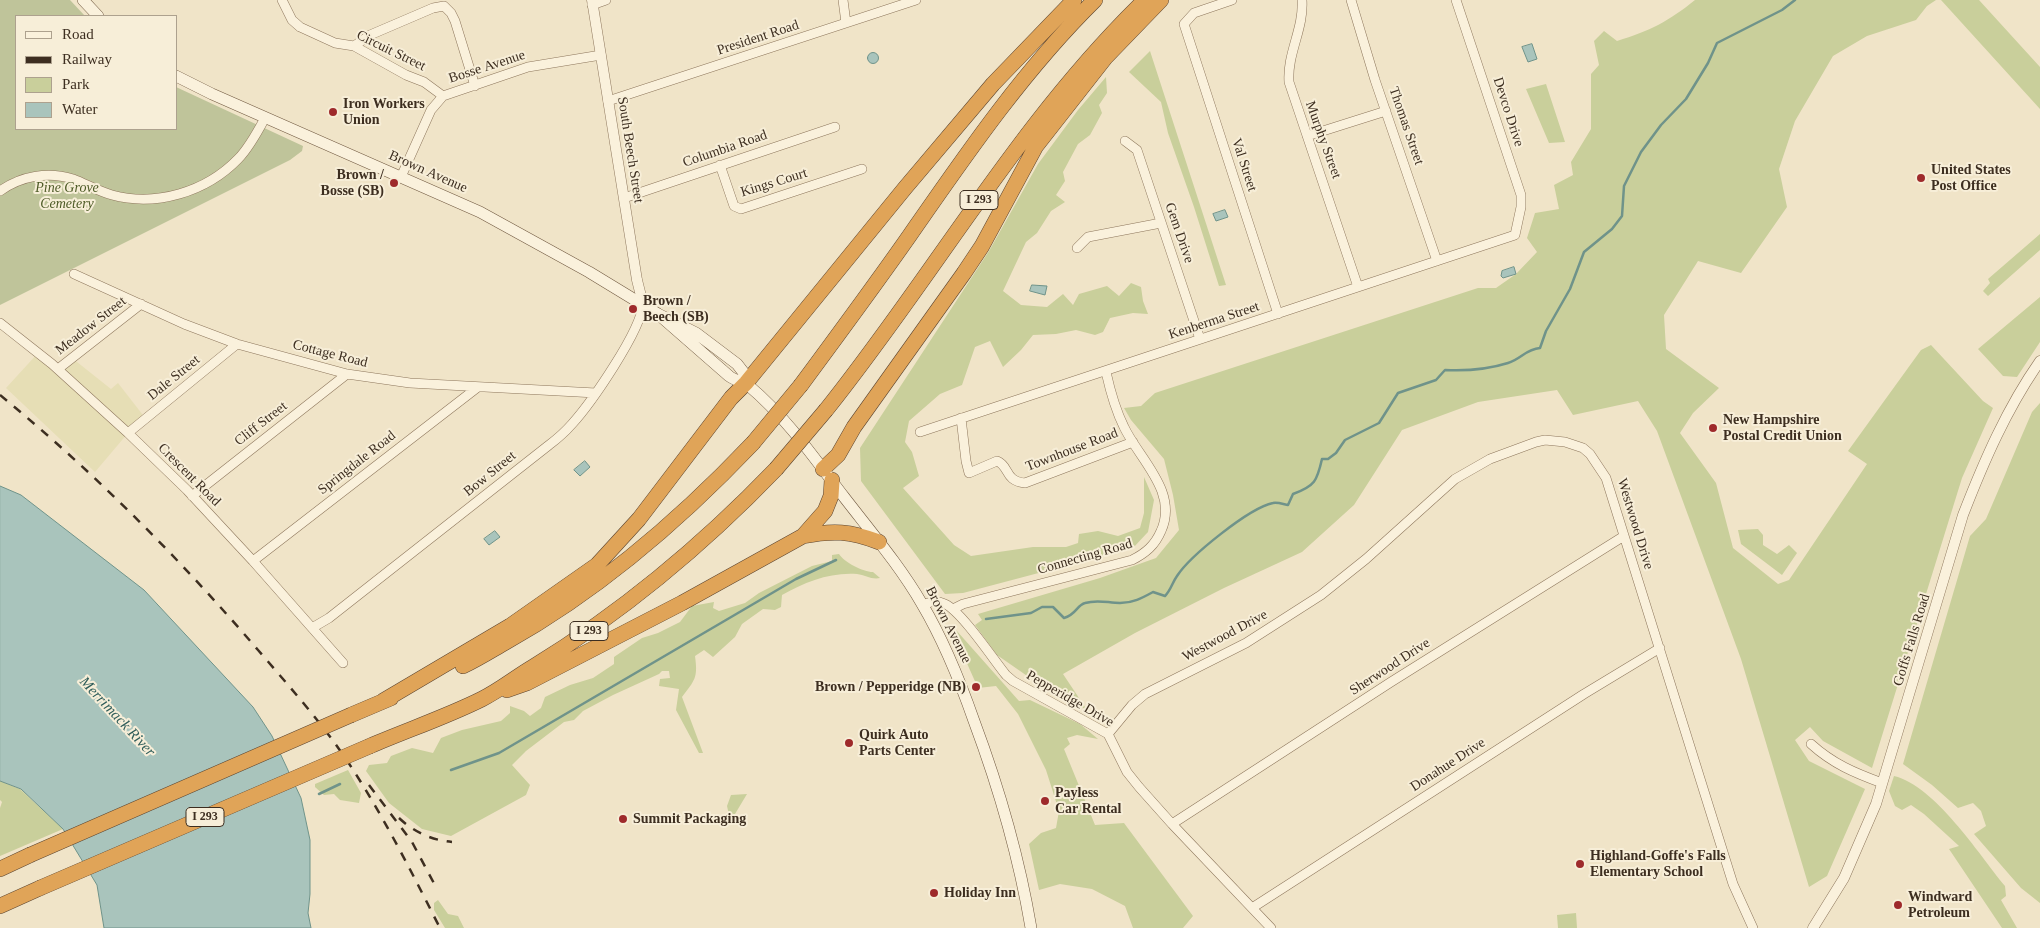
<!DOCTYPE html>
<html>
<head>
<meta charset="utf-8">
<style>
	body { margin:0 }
	#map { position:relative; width:2040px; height:928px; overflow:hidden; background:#f0e4c8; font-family:"Times New Roman",serif }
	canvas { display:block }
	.legend { position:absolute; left:15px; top:15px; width:162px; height:115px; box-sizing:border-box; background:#f7eed8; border:1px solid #ada18e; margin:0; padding:6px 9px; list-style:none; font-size:15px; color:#3d2e20 }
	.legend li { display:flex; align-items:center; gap:10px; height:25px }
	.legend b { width:25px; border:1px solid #ada18e }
</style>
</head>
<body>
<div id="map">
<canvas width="2040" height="928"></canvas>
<ul class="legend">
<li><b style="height:6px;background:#faf1dc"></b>Road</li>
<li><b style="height:6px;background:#3d2e20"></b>Railway</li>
<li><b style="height:14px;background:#c9cf9b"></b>Park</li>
<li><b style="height:14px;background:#a9c4bc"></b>Water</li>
</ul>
</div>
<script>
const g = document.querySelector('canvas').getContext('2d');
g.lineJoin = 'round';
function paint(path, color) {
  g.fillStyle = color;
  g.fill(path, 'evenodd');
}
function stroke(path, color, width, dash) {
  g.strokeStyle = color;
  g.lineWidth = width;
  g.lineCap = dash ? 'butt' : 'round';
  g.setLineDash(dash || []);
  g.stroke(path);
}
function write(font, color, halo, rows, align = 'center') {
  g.font = font + ' "Times New Roman",serif';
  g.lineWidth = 4;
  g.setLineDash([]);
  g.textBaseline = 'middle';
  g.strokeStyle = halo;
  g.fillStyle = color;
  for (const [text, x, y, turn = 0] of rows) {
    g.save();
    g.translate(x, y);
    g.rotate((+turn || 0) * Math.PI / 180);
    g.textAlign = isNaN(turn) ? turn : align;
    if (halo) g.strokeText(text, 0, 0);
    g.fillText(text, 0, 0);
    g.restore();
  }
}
const farmland = new Path2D(`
	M38,353l20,16 14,-11 39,31 7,-6 28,36 -18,14 -33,39 -89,-84z`);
const green = new Path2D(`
	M1695,0h241l-9,6 -11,14 -49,16 -34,20 -38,65 -16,48 8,38 -46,66 -43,-12 -34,54 2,34 53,39 -26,25 -13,20 36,50 17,65 45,36 11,-4 78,-116 -19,-13 73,-101 10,-5 52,56 10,7 -31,70 -90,290 -49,-27 -13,-14 -15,13 14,21 56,28 -38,87 -18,11 -68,-228 -84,-228 -19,-30 -65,14 -16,-25 -79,12 -76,28 -48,75 -52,47 -78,36 -89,45 -72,41 24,36 -41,-21 -49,-34 -22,-30 7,-5 -4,-6 122,-36 56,-20 23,-28 -6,-35 -9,-36 -33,-39 -7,-12 17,-2 14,-13 323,-105h18l20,-14 21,-22 -10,-14 8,-25 24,-4 -5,-24 19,-10 -2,-13 20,-33v-55l8,-9 -5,-24 10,-10 13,10c33,-10 52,-20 78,-41z
	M1941,0h38l61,67v42z
	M1150,51l76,234 -7,1 -25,-79 -26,-74 -7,-31 -32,-30z
	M1106,77l1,16 -8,12 3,8 -12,22 -12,9 -15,28 2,9 -9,14 9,7 -14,9 -14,22 -11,9 -23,49 18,14 26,2 16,-13 10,11 6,-11 28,-8 12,10 12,-13 10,4 2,14 5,13 -15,-1 -23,5 -7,14 -8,3 -19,-5 -20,4 -23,1 -12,15 -18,17 -13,-26 -15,6 -13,38 -22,9 -31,27 -4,21 7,10 7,24 -16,12 51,57 17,11 62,-9h33l12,-4 1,-9 19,-3 20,5 22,-8 4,-15v-36l10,23 -6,32 -15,16 -170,45 -18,1 -84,-113 -1,-33 129,-197 49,-87 40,-54z
	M1546,84l19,58 -16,1 -23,-54z
	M2040,234v16l-52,46 -5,-5 7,-8 -2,-4z
	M2040,297v45l-23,35 -14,-1 -25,-27z
	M2040,403v500l-19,-15 -47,-54 12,-8 -5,-15 -8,-8 -15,5 -26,-23 -29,-21 67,-228 16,-17 46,-107z
	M1758,529l5,6v10l14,9 12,-9 8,8 -15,22 -41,-31 -3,-14z
	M839,554c5,8 24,18 34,18l7,6c-8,2 -15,-3 -23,-4 -27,-2 -52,8 -75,21l-1,12 -6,3 -12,-1 -21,15 -7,13 -22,20 -9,-7 -9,6c3,22 0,24 -13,41l21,56h-4l-23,-43 3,-21 -20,-3 1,-7 10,-1 -1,-7h-7l-3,3 -46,21 -30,16 -9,9 -10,2 -38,29 -14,14 18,20 -4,10 -75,41 -29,-7 -33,-26 -23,-32 3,-6 18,-2 4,-7 21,-8 21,5 8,-15 21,-8 39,-9 9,-8v-7l14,5 6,5 11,-8 4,-11 25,-12 23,-7 21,-14v-7l28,-19 16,-5 22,-11 12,-16 22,-4 -1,6 6,3 26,-8 14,-10 53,-27 20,-5v-6z
	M956,630l63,71 11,-1 50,24 18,15 -21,-4 -10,3 3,6 -6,5 31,76 29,-2 69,93 -10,12h-50l-8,-22 -33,-17 -32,-5 -21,6 -10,-46 12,-11 15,-5 3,-17 -13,-41 -28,-56 -22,-28 -18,2 -17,-38z
	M348,770l13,23 -2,10 -19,-3 -6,-6 -10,1 -9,-8v-3z
	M1894,776c41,10 84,77 111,110l1,10 -5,4 16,28h-15l-53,-79 10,-3 -35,-32 -13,-9 -9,5 -7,-4 -6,-15z
	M0,781l20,8 43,40 -63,27v-48l2,-6 -2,-2z
	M747,794l-12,20 -6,1 -2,-9 4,-11z
	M438,900l10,14 10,2 6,12h-19l-11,-18v-7z
	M1576,913l1,15h-19l-1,-13z`);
const cemetery = new Path2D(`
	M0,0h70l15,16h-69v113h160v-42l127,59 -1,5 -12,9 -290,145z`);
const water = new Path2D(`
	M1532,44l5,15 -9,3 -6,-15z
	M867.5 58a5.5 5.5 0 1 1 11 0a5.5 5.5 0 1 1-11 0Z
	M1225,210l3,7 -12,4 -3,-7z
	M1514,267l2,7 -13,4 -2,-2 1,-5z
	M1032,285l15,1 -2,9 -15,-4z
	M585,461l5,6 -10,9 -6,-6z
	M0,486l21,9 123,95 109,117 19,29 29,62 9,42v54l-2,19 3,15h-207l-7,-43 -34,-56 -42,-40 -21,-8z
	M495,531l5,6 -11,8 -5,-6z`);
const stream = new Path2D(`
	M986,619l45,-6 11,-6h11l11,11c12,-3 13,-13 21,-15 13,-4 23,0 35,0 13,0 22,-5 33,-11l12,4c6,-6 7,-13 12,-20 13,-20 72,-68 96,-73 4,-1 10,1 15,2l5,-11c22,-8 24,-13 29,-35h6l8,-6 9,-13 34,-17 19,-30 38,-13 9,-10c20,1 44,-1 63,-7 13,-4 18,-14 32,-15l6,-17 24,-42 14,-37 28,-23 10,-13 2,-30 17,-34 20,-27 25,-26 22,-36 9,-20 65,-33 13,-10
	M451,770l48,-17 297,-174 40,-19
	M319,794l21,-10`);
const minor = new Path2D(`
	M282,0l10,20 8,7 35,16 19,3 52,29 18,7 19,14
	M843,0l3,23
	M1232,0l-38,13 -10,11 94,290
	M1302,0c2,29 -15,53 -13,82l69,205
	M1351,0l24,80 62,181
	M592,5l14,-5
	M354,46l16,-11 63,-27 11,-2 7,7 4,8 20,65
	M608,101l308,-101
	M1307,136l79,-25
	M1125,141l12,9 63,189
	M720,165l14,41 7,3 121,-40
	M401,177l30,-67 12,-14 85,-29 73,-12
	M0,191c21,-15 48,-20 73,-12 13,5 25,12 39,16 44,12 94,-3 126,-36 11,-11 20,-28 27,-41
	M624,198l211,-71
	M1077,248l11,-11 73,-14
	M74,274l110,50 53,20 110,30 63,9 186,10
	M0,323l52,41 76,69 59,57 66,71 90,102
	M58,369l83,-65
	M961,418l5,43 3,12 28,-12c13,5 7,20 28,22l108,-41
	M920,432l595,-197 6,-28v-12l-65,-195
	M128,433l109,-89
	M192,496l155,-122
	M253,561l225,-174
	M922,605c8,-3 15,-5 23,-1 17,8 48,55 61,71l7,6 95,53 19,38 12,15 33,37 99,104
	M953,609l10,-5 169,-44c14,-7 23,-15 29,-29 18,-39 -22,-72 -37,-104 -9,-18 -14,-37 -18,-55
	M312,628l17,-10 220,-173c8,-6 16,-13 23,-21 19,-21 69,-93 71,-120
	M1108,734l24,-29 13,-11 101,-51 75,-48 45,-36 89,-80 35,-20 46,-17 9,-2 20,2 18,6 7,6 16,24 127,406 20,44
	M1811,744c22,20 44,29 71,39
	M1172,824l219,-142 233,-146
	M1252,908l332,-214 76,-46`);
const tertiary = new Path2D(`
	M592,0l45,280 6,24
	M1813,928l31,-50 32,-74 87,-289c21,-54 44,-107 77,-154`);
const secondary = new Path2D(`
	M83,0l15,16
	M176,76l36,18 268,118 109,60 69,42 38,19 41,31 7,9 2,10
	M658,314l71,62c6,5 14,5 20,10 37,31 66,73 95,111 27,35 56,69 78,107 22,37 38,77 52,117 25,67 45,136 57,207`);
const motorway = new Path2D(`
	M801,385c37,-50 74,-100 109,-150 57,-82 114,-165 185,-235
	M826,410c109,-136 194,-289 319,-410
	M823,469l15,-14 16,-28 110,-154 18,-27 54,-100 69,-88 56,-58
	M803,536c30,-6 47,-5 76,6
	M463,666c15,-7 29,-16 43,-24 93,-52 174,-122 247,-199
	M507,690l20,-7 155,-80 121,-67 22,-25 6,-15 1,-16
	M383,701l127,-75 87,-61 42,-46 92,-121 15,-15 159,-195 88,-104 81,-84
	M351,715l40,-17
	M370,746c37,-16 76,-29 112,-47 18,-9 34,-22 51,-32 91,-56 169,-121 243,-198
	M0,869l30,-14
	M0,906l40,-18`);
const rail = new Path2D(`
	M0,395c94,77 179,163 258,255 31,36 62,71 88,109 36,54 65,112 94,169
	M369,785l43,57 25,47
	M399,818c15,14 32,22 53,24`);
const motorwayBridge = new Path2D(`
	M753,443l48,-58
	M776,469l50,-59
	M30,855l321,-140
	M40,888l330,-142`);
const markers = [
	[333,112,5,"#9e2a2b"],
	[1921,178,5,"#9e2a2b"],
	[394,183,5,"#9e2a2b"],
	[633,309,5,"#9e2a2b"],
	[1713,428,5,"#9e2a2b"],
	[976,687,5,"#9e2a2b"],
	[849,743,5,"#9e2a2b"],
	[1045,801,5,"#9e2a2b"],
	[623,819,5,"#9e2a2b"],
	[1580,864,5,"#9e2a2b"],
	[934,893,5,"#9e2a2b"],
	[1898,905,5,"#9e2a2b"]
];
const shields = [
	[979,200,38],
	[589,631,38],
	[205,817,38]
];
const shieldNames = [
	["I 293",979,200],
	["I 293",589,631],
	["I 293",205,817]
];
const streetNames = [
	["President Road",758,38,-18],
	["Circuit Street",391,51,26],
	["Bosse Avenue",487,67,-18],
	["Devco Drive",1508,112,72],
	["Thomas Street",1406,126,71],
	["Murphy Street",1323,140,70],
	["Columbia Road",725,149,-19],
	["South Beech Street",630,150,81],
	["Val Street",1244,165,72],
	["Brown Avenue",428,172,24],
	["Kings Court",774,183,-17],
	["Gem Drive",1179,233,71],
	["Kenberma Street",1214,321,-18],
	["Meadow Street",91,326,-38],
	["Cottage Road",330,354,14],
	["Dale Street",174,378,-39],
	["Cliff Street",261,424,-38],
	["Townhouse Road",1072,450,-21],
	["Springdale Road",357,463,-38],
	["Bow Street",490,474,-39],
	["Crescent Road",189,475,45],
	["Westwood Drive",1635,524,73],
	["Connecting Road",1085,557,-16],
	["Brown Avenue",948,625,63],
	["Westwood Drive",1225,636,-28],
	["Goffs Falls Road",1912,640,-73],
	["Sherwood Drive",1390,667,-33],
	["Pepperidge Drive",1070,699,30],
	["Donahue Drive",1448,765,-33]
];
const poiNames = [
	["Iron Workers",343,104],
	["Union",343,120],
	["United States",1931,170],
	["Post Office",1931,186],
	["Brown /",384,175,"right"],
	["Bosse (SB)",384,191,"right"],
	["Brown /",643,301],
	["Beech (SB)",643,317],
	["New Hampshire",1723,420],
	["Postal Credit Union",1723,436],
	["Brown / Pepperidge (NB)",966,687,"right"],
	["Quirk Auto",859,735],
	["Parts Center",859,751],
	["Payless",1055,793],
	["Car Rental",1055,809],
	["Summit Packaging",633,819],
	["Highland-Goffe's Falls",1590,856],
	["Elementary School",1590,872],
	["Holiday Inn",944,893],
	["Windward",1908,897],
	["Petroleum",1908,913]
];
const parkNames = [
	["Pine Grove",67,188],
	["Cemetery",67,204]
];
const waterNames = [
	["Merrimack River",117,717,47]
];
paint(farmland, '#e6deb5');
paint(green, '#c9cf9b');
paint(cemetery, '#bfc49a');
paint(water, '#a9c4bc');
stroke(water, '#6f938a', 1);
stroke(stream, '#6f938a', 2.5);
stroke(minor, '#8d765c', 10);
stroke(tertiary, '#8d765c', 11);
stroke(secondary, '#6f573f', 12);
stroke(motorway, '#5b4430', 16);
stroke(minor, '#faf1dc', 9);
stroke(tertiary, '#faf1dc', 10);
stroke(secondary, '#faf1dc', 11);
stroke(motorway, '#e0a458', 15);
stroke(rail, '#3d2e20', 2.5, [9, 9]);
stroke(motorwayBridge, '#5b4430', 16, []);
stroke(motorwayBridge, '#e0a458', 15);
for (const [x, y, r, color] of markers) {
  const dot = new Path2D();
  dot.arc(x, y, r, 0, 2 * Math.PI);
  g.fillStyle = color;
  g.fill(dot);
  stroke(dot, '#f7eed8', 2);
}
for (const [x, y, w] of shields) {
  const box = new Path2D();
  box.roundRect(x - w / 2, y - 9.5, w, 19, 4);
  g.fillStyle = '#f7eed8';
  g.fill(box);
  stroke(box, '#3d2e20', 1);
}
write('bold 12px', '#3d2e20', null, shieldNames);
write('14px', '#3d2e20', '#f7eed8', streetNames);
write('bold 14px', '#3d2e20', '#f7eed8', poiNames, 'left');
write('italic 14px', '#4d5a26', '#f7eed8', parkNames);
write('italic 15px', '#2f5d5a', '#f7eed8', waterNames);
</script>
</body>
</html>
